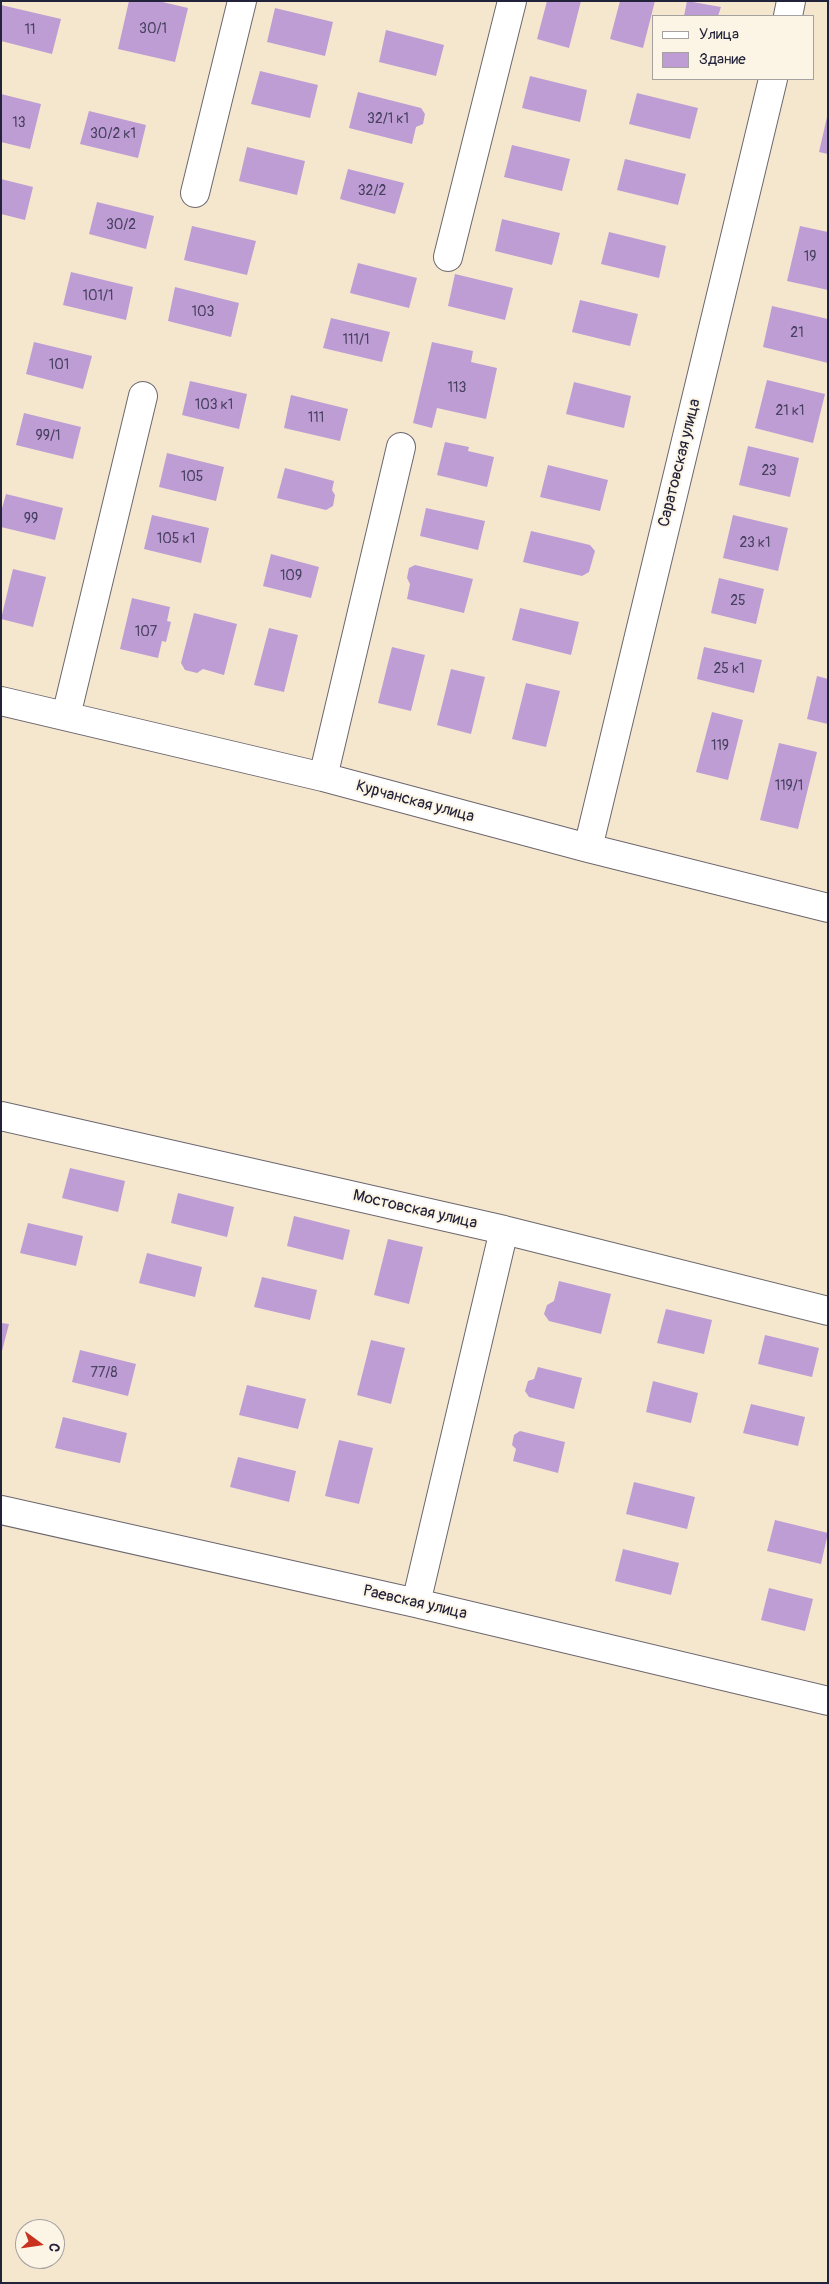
<!DOCTYPE html>
<html>
<head>
<meta charset="utf-8">
<style>
	body { margin:0 }
	#map { position:relative; width:829px; height:2284px; overflow:hidden; background:#f5e7ce; font-family:Pangolin,sans-serif }
	canvas { display:block }
	.frame { position:absolute; inset:0; border:2px solid #22223b; pointer-events:none }
	.legend { position:absolute; left:652px; top:15px; width:162px; height:65px; box-sizing:border-box; background:#fcf5e5; border:1px solid #a5a1a1; margin:0; padding:6px 9px; list-style:none; font-size:15px; color:#22223b }
	.legend li { display:flex; align-items:center; gap:10px; height:25px }
	.legend b { width:25px; border:1px solid #a5a1a1 }
	.north { position:absolute; left:15px; top:2219px; width:50px; height:50px; box-sizing:border-box; background:#fcf5e5; border:1px solid #a5a1a1; border-radius:50%; rotate:104deg; font-size:14px; font-weight:700; line-height:20px; text-align:center; color:#22223b }
	.north::after { content:''; display:block; margin:auto; width:18px; height:22px; background:#c8321e; clip-path:polygon(50% 0,100% 100%,50% 72%,0 100%) }
</style>
</head>
<body>
<div id="map">
<canvas width="829" height="2284"></canvas>
<div class="frame"></div>
<ul class="legend">
<li><b style="height:6px;background:#fff"></b>Улица</li>
<li><b style="height:14px;background:#be9dd4"></b>Здание</li>
</ul>
<div class="north">С</div>
</div>
<script>
const g = document.querySelector('canvas').getContext('2d');
g.lineJoin = 'round';
function paint(path, color) {
  g.fillStyle = color;
  g.fill(path, 'evenodd');
}
function stroke(path, color, width, dash) {
  g.strokeStyle = color;
  g.lineWidth = width;
  g.lineCap = dash ? 'butt' : 'round';
  g.setLineDash(dash || []);
  g.stroke(path);
}
function write(font, color, halo, rows, align = 'center') {
  g.font = font + ' Pangolin,sans-serif';
  g.lineWidth = 4;
  g.setLineDash([]);
  g.textBaseline = 'middle';
  g.strokeStyle = halo;
  g.fillStyle = color;
  for (const [text, x, y, turn = 0] of rows) {
    g.save();
    g.translate(x, y);
    g.rotate((+turn || 0) * Math.PI / 180);
    g.textAlign = isNaN(turn) ? turn : align;
    if (halo) g.strokeText(text, 0, 0);
    g.fillText(text, 0, 0);
    g.restore();
  }
}
const building = new Path2D(`
	M129,1h29l30,7 -13,54 -57,-13z
	M547,1h34l-12,47 -32,-9z
	M620,1h35l-12,47 -33,-9z
	M687,1l34,6 -3,9h-34z
	M1,5l60,14 -9,35 -51,-13z
	M275,8l58,14 -8,34 -58,-14z
	M386,30l58,15 -8,31 -57,-14z
	M260,71l58,14 -8,33 -59,-14z
	M530,76l57,14 -7,32 -58,-14z
	M358,92l63,16 4,6 -2,10 -7,3 -4,17 -63,-16z
	M637,93l61,15 -8,31 -61,-15z
	M1,94l40,10 -11,45 -29,-7z
	M89,111l57,14 -8,33 -58,-14z
	M827,117h1v37l-9,-2z
	M512,145l58,14 -8,32 -58,-14z
	M247,147l58,14 -8,34 -58,-14z
	M625,159l61,15 -8,31 -61,-15z
	M348,169l56,14 -9,31 -55,-15z
	M1,179l32,8 -8,33 -24,-6z
	M97,202l57,14 -8,33 -57,-15z
	M502,219l58,14 -8,32 -57,-14z
	M192,226l64,15 -9,34 -63,-15z
	M800,226l28,6v58l-41,-9z
	M609,232l57,14 -7,32 -58,-14z
	M358,263l59,15 -8,30 -59,-15z
	M71,272l62,15 -7,33 -63,-15z
	M455,274l58,14 -8,32 -57,-14z
	M175,287l64,16 -8,34 -63,-16z
	M580,300l58,14 -8,32 -58,-14z
	M772,306l56,13v44l-65,-16z
	M331,318l59,14 -8,30 -59,-14z
	M34,342l58,14 -9,33 -57,-15z
	M432,342l41,9 -2,11 26,6 -11,51 -49,-11 -5,20 -19,-5z
	M767,380l58,14 -12,49 -58,-15z
	M190,381l57,13 -8,35 -57,-14z
	M574,382l57,14 -7,32 -58,-14z
	M291,395l57,14 -8,32 -56,-13z
	M24,413l57,14 -8,32 -57,-14z
	M445,442l24,5 -1,4 26,6 -7,30 -50,-12z
	M748,446l51,12 -9,39 -51,-12z
	M167,453l57,14 -8,34 -57,-14z
	M548,465l60,15 -8,31 -60,-14z
	M285,468l49,13 -2,9 3,5 -2,11 -7,4 -49,-12z
	M6,494l57,14 -8,32 -54,-13v-15z
	M426,508l59,13 -7,29 -58,-14z
	M152,515l57,13 -8,35 -57,-14z
	M733,515l55,13 -10,43 -55,-13z
	M531,531l59,14 5,6 -6,21 -7,4 -59,-14z
	M271,554l48,13 -8,31 -48,-12z
	M415,565l58,14 -9,34 -57,-14 3,-15 -3,-6 2,-10z
	M13,569l33,8 -13,50 -32,-8z
	M719,578l45,11 -8,35 -45,-11z
	M132,598l38,9 -3,14 4,1 -5,20 -4,-1 -4,17 -38,-9z
	M520,608l59,14 -8,33 -59,-15z
	M194,613l43,11 -13,51 -21,-6 -6,4 -12,-3 -4,-7z
	M269,628l29,7 -14,57 -30,-7z
	M392,647l33,8 -14,56 -33,-8z
	M704,647l58,13 -8,33 -57,-14z
	M451,669l34,8 -14,57 -34,-9z
	M817,676l11,3v45l-21,-5z
	M526,683l34,8 -14,56 -34,-8z
	M712,712l31,8 -15,60 -32,-8z
	M779,743l38,9 -19,77 -38,-9z
	M70,1168l55,13 -7,31 -56,-14z
	M178,1193l56,14 -7,30 -56,-14z
	M294,1216l56,14 -7,30 -56,-14z
	M28,1223l55,13 -7,30 -56,-13z
	M388,1239l35,8 -14,57 -35,-9z
	M147,1253l55,14 -7,30 -56,-14z
	M262,1277l55,13 -7,30 -56,-13z
	M559,1281l52,13 -10,40 -52,-13 -5,-7 3,-9 7,-4z
	M666,1309l46,11 -8,34 -47,-11z
	M1,1323l8,1 -7,27h-1z
	M765,1335l54,13 -7,29 -54,-13z
	M371,1340l34,8 -14,56 -34,-9z
	M80,1350l56,14 -8,32 -56,-14z
	M538,1367l44,11 -8,31 -45,-12 -4,-6 3,-10 6,-2z
	M653,1381l45,12 -7,30 -45,-11z
	M247,1385l59,14 -8,30 -59,-14z
	M751,1404l54,13 -7,29 -55,-13z
	M63,1417l64,16 -7,30 -65,-15z
	M520,1431l45,11 -7,31 -45,-12 3,-12 -4,-4 2,-10z
	M339,1440l34,8 -14,56 -34,-8z
	M238,1457l58,14 -7,31 -59,-15z
	M634,1482l61,15 -8,32 -61,-15z
	M775,1520l53,13 -7,31 -54,-13z
	M623,1549l56,14 -8,32 -56,-14z
	M769,1588l44,11 -8,32 -44,-11z`);
const minor = new Path2D(`
	M788,16l3,-15
	M195,193l47,-192
	M448,257l64,-256
	M1,701l322,76 265,71 240,60
	M66,716l77,-320
	M323,777l78,-330
	M588,848l185,-769
	M1,1116l503,114 324,81
	M1,1510l415,93 412,98
	M416,1603l88,-373`);
const numberNames = [
	["30/1",153,29],
	["11",30,30],
	["32/1 к1",388,119],
	["13",19,123],
	["30/2 к1",113,134],
	["32/2",372,191],
	["30/2",121,225],
	["19",810,257],
	["101/1",98,296],
	["103",203,312],
	["21",797,333],
	["111/1",356,340],
	["101",59,365],
	["113",457,388],
	["103 к1",214,405],
	["21 к1",790,411],
	["111",316,418],
	["99/1",48,436],
	["23",769,471],
	["105",192,477],
	["99",31,519],
	["105 к1",176,539],
	["23 к1",755,543],
	["109",291,576],
	["25",738,601],
	["107",146,632],
	["25 к1",729,669],
	["119",720,746],
	["119/1",789,786],
	["77/8",104,1373]
];
const streetNames = [
	["Саратовская улица",680,463,-76],
	["Курчанская улица",415,802,15],
	["Мостовская улица",415,1210,13],
	["Раевская улица",415,1603,13]
];
paint(building, '#be9dd4');
stroke(minor, '#6c676e', 30);
stroke(minor, '#fff', 28);
write('14px', '#494161', null, numberNames);
write('16px', '#22223b', '#fcf5e5', streetNames);
</script>
</body>
</html>
